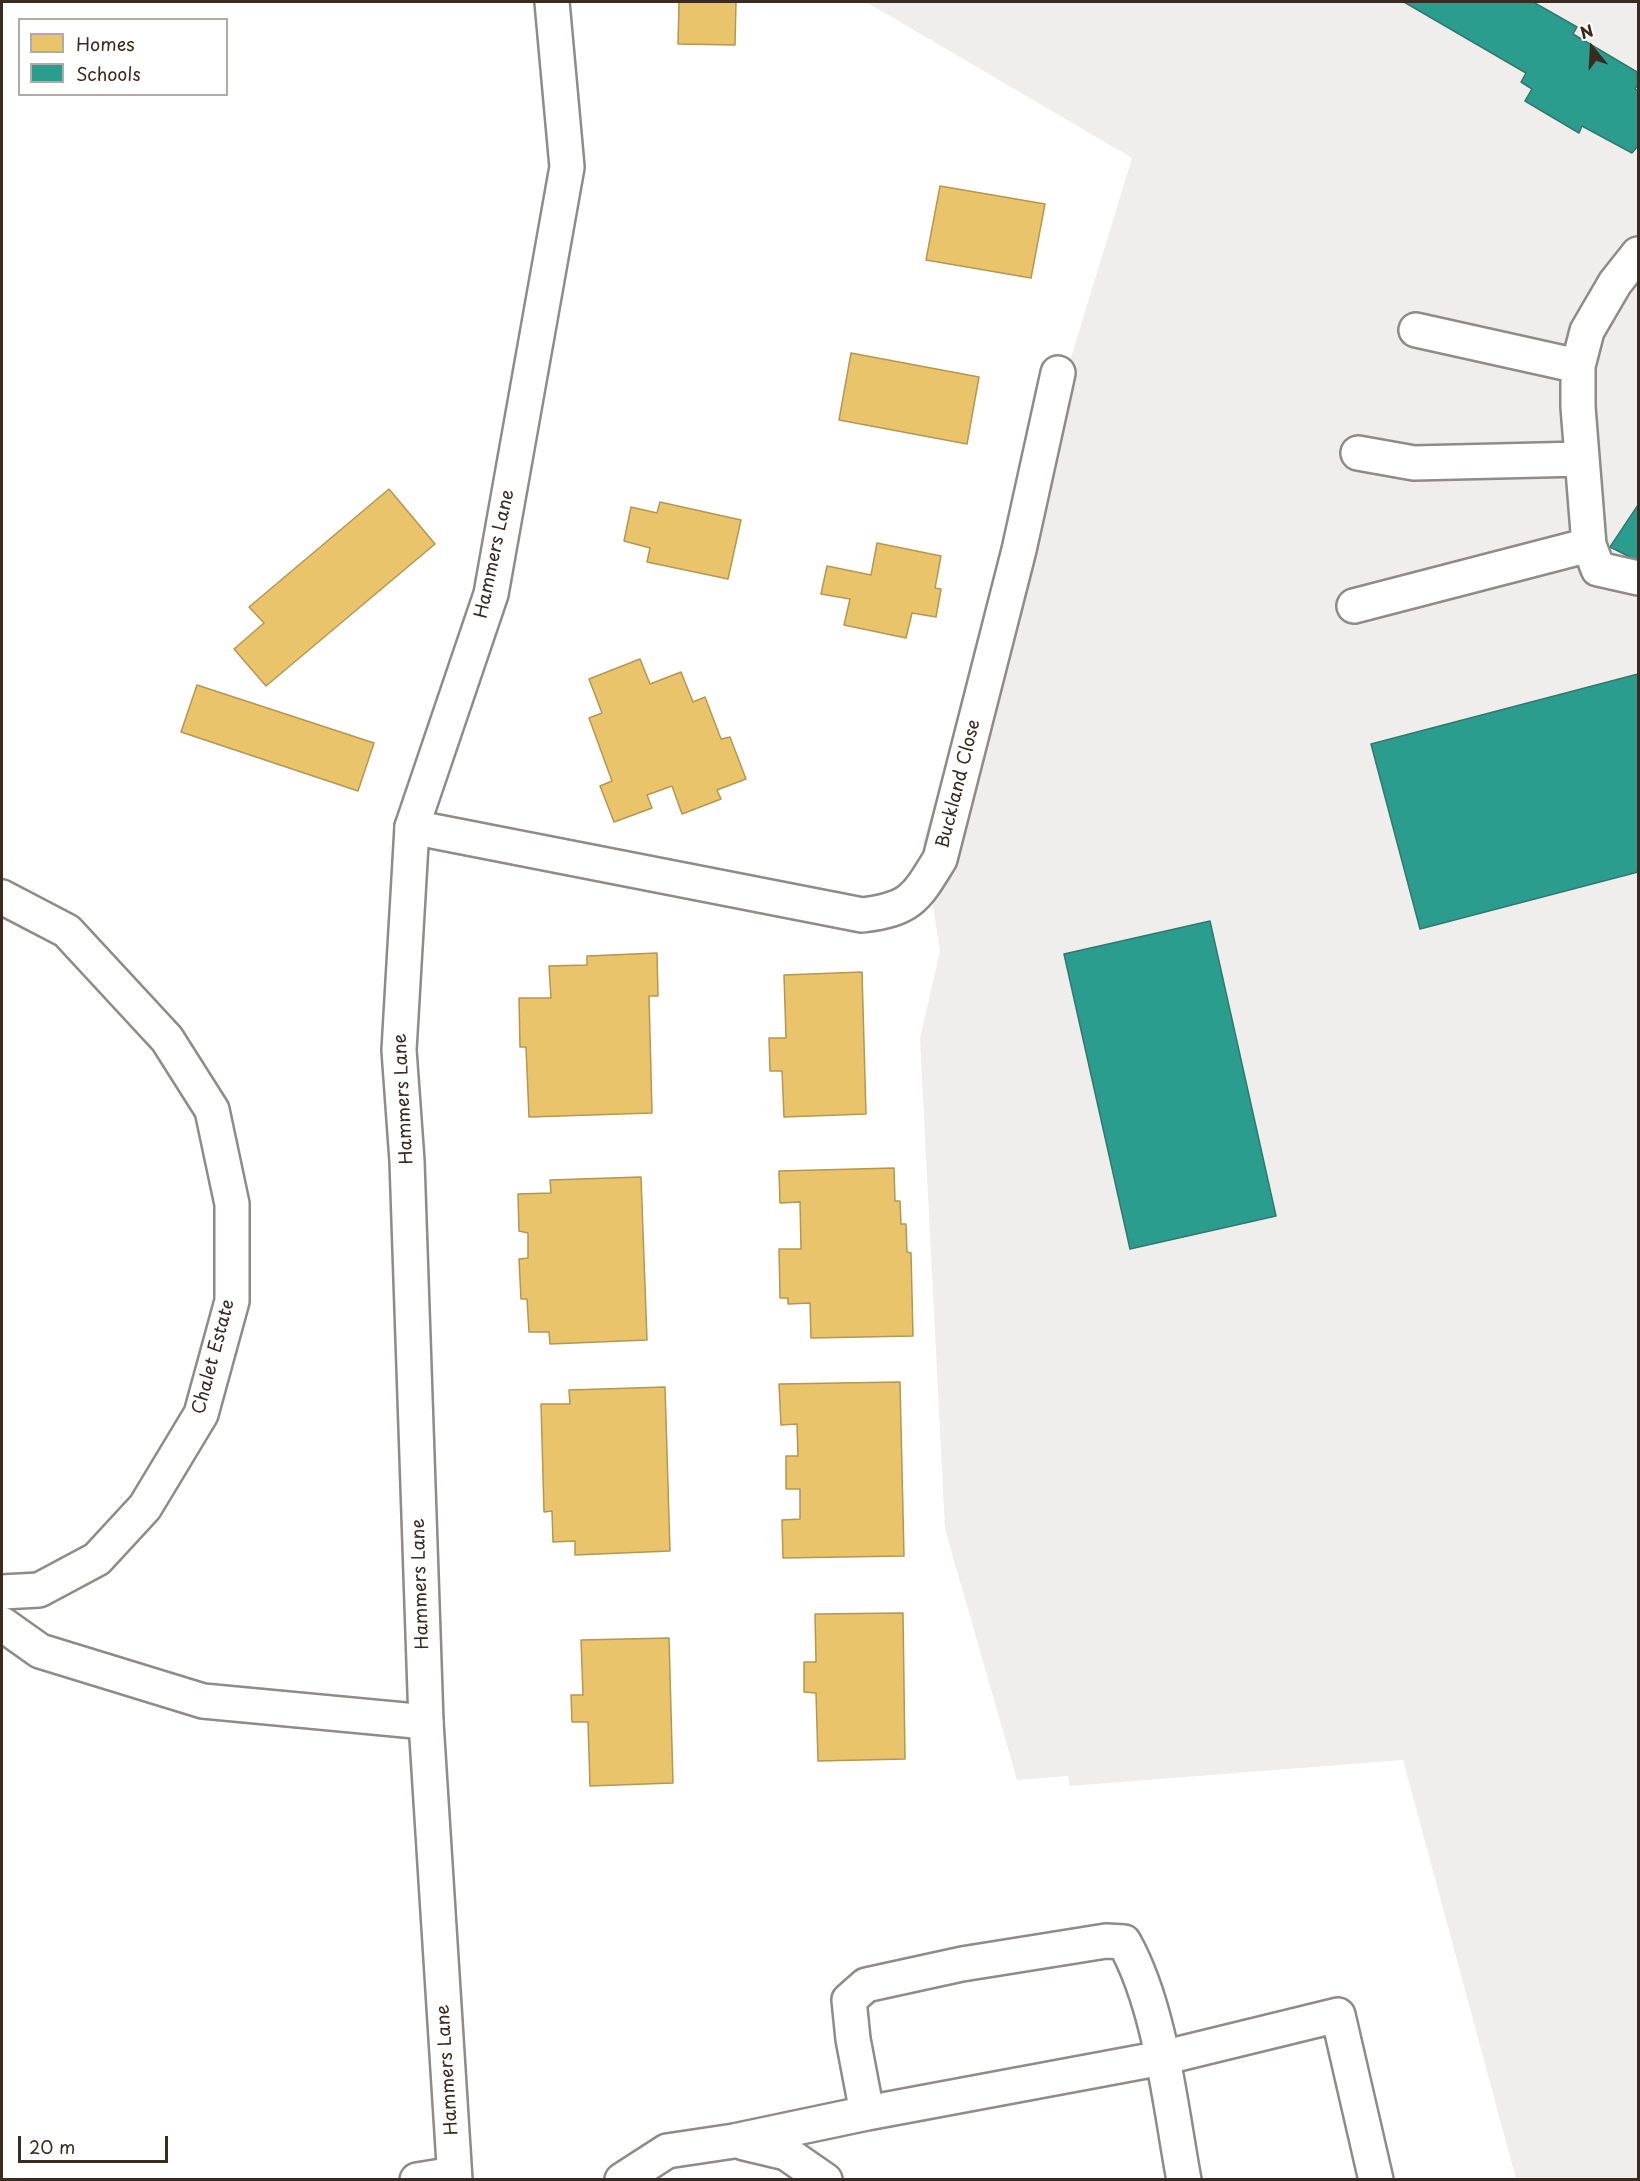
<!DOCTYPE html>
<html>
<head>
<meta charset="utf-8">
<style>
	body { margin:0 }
	#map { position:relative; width:1640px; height:2181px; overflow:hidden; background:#fff; font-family:"Playpen Sans",sans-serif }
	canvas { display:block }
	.frame { position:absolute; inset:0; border:3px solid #3b2a1e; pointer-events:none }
	.legend { position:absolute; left:18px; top:18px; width:210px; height:78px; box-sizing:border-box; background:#fff; border:2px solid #b1aaa5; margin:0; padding:8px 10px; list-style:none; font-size:18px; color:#3b2a1e }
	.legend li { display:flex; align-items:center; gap:12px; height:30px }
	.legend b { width:30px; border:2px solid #b1aaa5 }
	.north { position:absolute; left:1562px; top:18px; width:60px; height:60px; -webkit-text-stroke:4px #fff; paint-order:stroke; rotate:342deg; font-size:16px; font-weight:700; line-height:24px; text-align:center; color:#3b2a1e }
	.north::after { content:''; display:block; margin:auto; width:21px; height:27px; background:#3b2a1e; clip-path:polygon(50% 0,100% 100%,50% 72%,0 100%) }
	.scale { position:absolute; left:18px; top:2136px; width:150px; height:27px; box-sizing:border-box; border:3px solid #3b2a1e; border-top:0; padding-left:8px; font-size:18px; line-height:21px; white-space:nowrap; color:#3b2a1e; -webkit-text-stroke:4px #fff; paint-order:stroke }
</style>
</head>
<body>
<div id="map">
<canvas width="1640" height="2181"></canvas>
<div class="frame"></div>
<ul class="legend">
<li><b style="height:16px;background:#e9c46a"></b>Homes</li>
<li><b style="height:16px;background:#2a9d8f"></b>Schools</li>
</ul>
<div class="north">N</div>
<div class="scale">20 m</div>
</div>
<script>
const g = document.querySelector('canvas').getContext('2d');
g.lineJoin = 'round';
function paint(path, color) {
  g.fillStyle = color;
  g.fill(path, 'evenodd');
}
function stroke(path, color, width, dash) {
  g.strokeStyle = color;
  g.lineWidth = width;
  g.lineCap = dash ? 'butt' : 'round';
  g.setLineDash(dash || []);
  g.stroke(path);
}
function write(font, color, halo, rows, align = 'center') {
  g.font = font + ' "Playpen Sans",sans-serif';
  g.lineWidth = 6;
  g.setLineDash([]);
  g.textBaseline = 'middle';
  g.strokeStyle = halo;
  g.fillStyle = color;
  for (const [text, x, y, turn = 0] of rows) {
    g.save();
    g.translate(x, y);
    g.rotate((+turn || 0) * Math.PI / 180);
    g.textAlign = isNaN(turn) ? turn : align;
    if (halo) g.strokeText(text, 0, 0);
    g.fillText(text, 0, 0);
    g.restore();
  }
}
const built = new Path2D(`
	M866,2h772v2177h-122l-113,-419 -333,26 -2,-10 -51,4 -72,-251 -25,-491 20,-87 -17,-109 209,-684z`);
const homes = new Path2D(`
	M679,2h57l-1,43 -57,-1z
	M940,186l105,18 -14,74 -105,-18z
	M851,353l128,24 -12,67 -128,-24z
	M389,489l46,55 -169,142 -32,-37 30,-26 -15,-16z
	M660,502l81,18 -13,59 -81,-17 3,-14 -26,-7 7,-34 26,6z
	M877,543l64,13 -6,32 6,1 -5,28 -24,-4 -6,25 -62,-13 6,-26 -29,-5 6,-28 44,9z
	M640,659l10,25 31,-12 12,30 12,-5 16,42 9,-2 16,42 -29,11 4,9 -39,15 -10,-28 -25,9 5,13 -38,14 -14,-36 12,-5 -23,-63 13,-5 -13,-34z
	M197,685l177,58 -16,48 -177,-59z
	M657,953l1,43h-9l3,117 -123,4 -3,-70h-6l-1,-49h32l-2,-32 38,-1v-9z
	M862,972l4,142 -82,3 -2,-46h-12l-1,-33h17l-2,-63z
	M894,1168l1,33h5l1,23h5l1,28 4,1 2,83 -102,2 -1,-35 -22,1v-6h-8l-1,-49h22l-1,-47 -20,1 -1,-32z
	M641,1177l6,163 -97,4 -1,-12h-20l-2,-33h-6l-2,-40 9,-1v-25l-9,-2 -1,-37 33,-1 -1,-13z
	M900,1382l4,174 -121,2 -1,-38 18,-1v-30h-14v-33h12l-1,-32 -16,1 -2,-41z
	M665,1387l5,164 -95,4v-14l-22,1 -1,-31 -8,1 -3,-108h29l-1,-14z
	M903,1613l2,146 -87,2 -2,-68 -12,-1v-30h12l-1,-48z
	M669,1638l4,145 -83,3 -2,-64h-16l-1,-27h12l-2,-55z`);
const schools = new Path2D(`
	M1404,2h129l44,25 -4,7 64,38 1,12 -3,5 3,2v55l-6,7 -50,-27 -3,7 -54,-32 7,-12 -11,-7 5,-9z
	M1638,505v56l-28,-14z
	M1638,674v198l-218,57 -49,-185z
	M1210,921l66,295 -146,33 -66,-295z`);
const minor = new Path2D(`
	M1638,254l-23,29 -28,48 -9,35v41l11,138 9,24 40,9
	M1416,330l162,36
	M1358,453l56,10 168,-4
	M1354,606l235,-61
	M412,827l450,88c49,-6 54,-17 78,-56l79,-309 39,-177
	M2,897l65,34 100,108 45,71 20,94v97l-31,113 -56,93 -48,52 -58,31 -37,2
	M2,1624l38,27 163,50 223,21
	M867,2113l-14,-74 -4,-39 17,-15 96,-21 144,-23 18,1c37,66 46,163 60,238
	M744,2143l42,10 39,27
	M417,2180l37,-6
	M622,2180l45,-29 67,-10 133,-28 295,-55 176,-43 38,165`);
const major = new Path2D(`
	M455,2180l-29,-458 -19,-561 -8,-111 13,-223 79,-233 76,-427 -15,-165`);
const streetNames = [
	["Hammers Lane",495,554,-78],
	["Buckland Close",959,784,-76],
	["Hammers Lane",404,1099,-93],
	["Chalet Estate",214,1357,-75],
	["Hammers Lane",421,1584,-92],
	["Hammers Lane",448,2070,-94]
];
paint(built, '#efeeed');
paint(homes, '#e9c46a');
stroke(homes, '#b59653', 1.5);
paint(schools, '#2a9d8f');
stroke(schools, '#2f7a6d', 1.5);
stroke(minor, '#8e8b88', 38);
stroke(major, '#8e8b88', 38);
stroke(minor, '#fff', 33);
stroke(major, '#fff', 33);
write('18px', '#3b2a1e', '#fff', streetNames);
</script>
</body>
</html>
